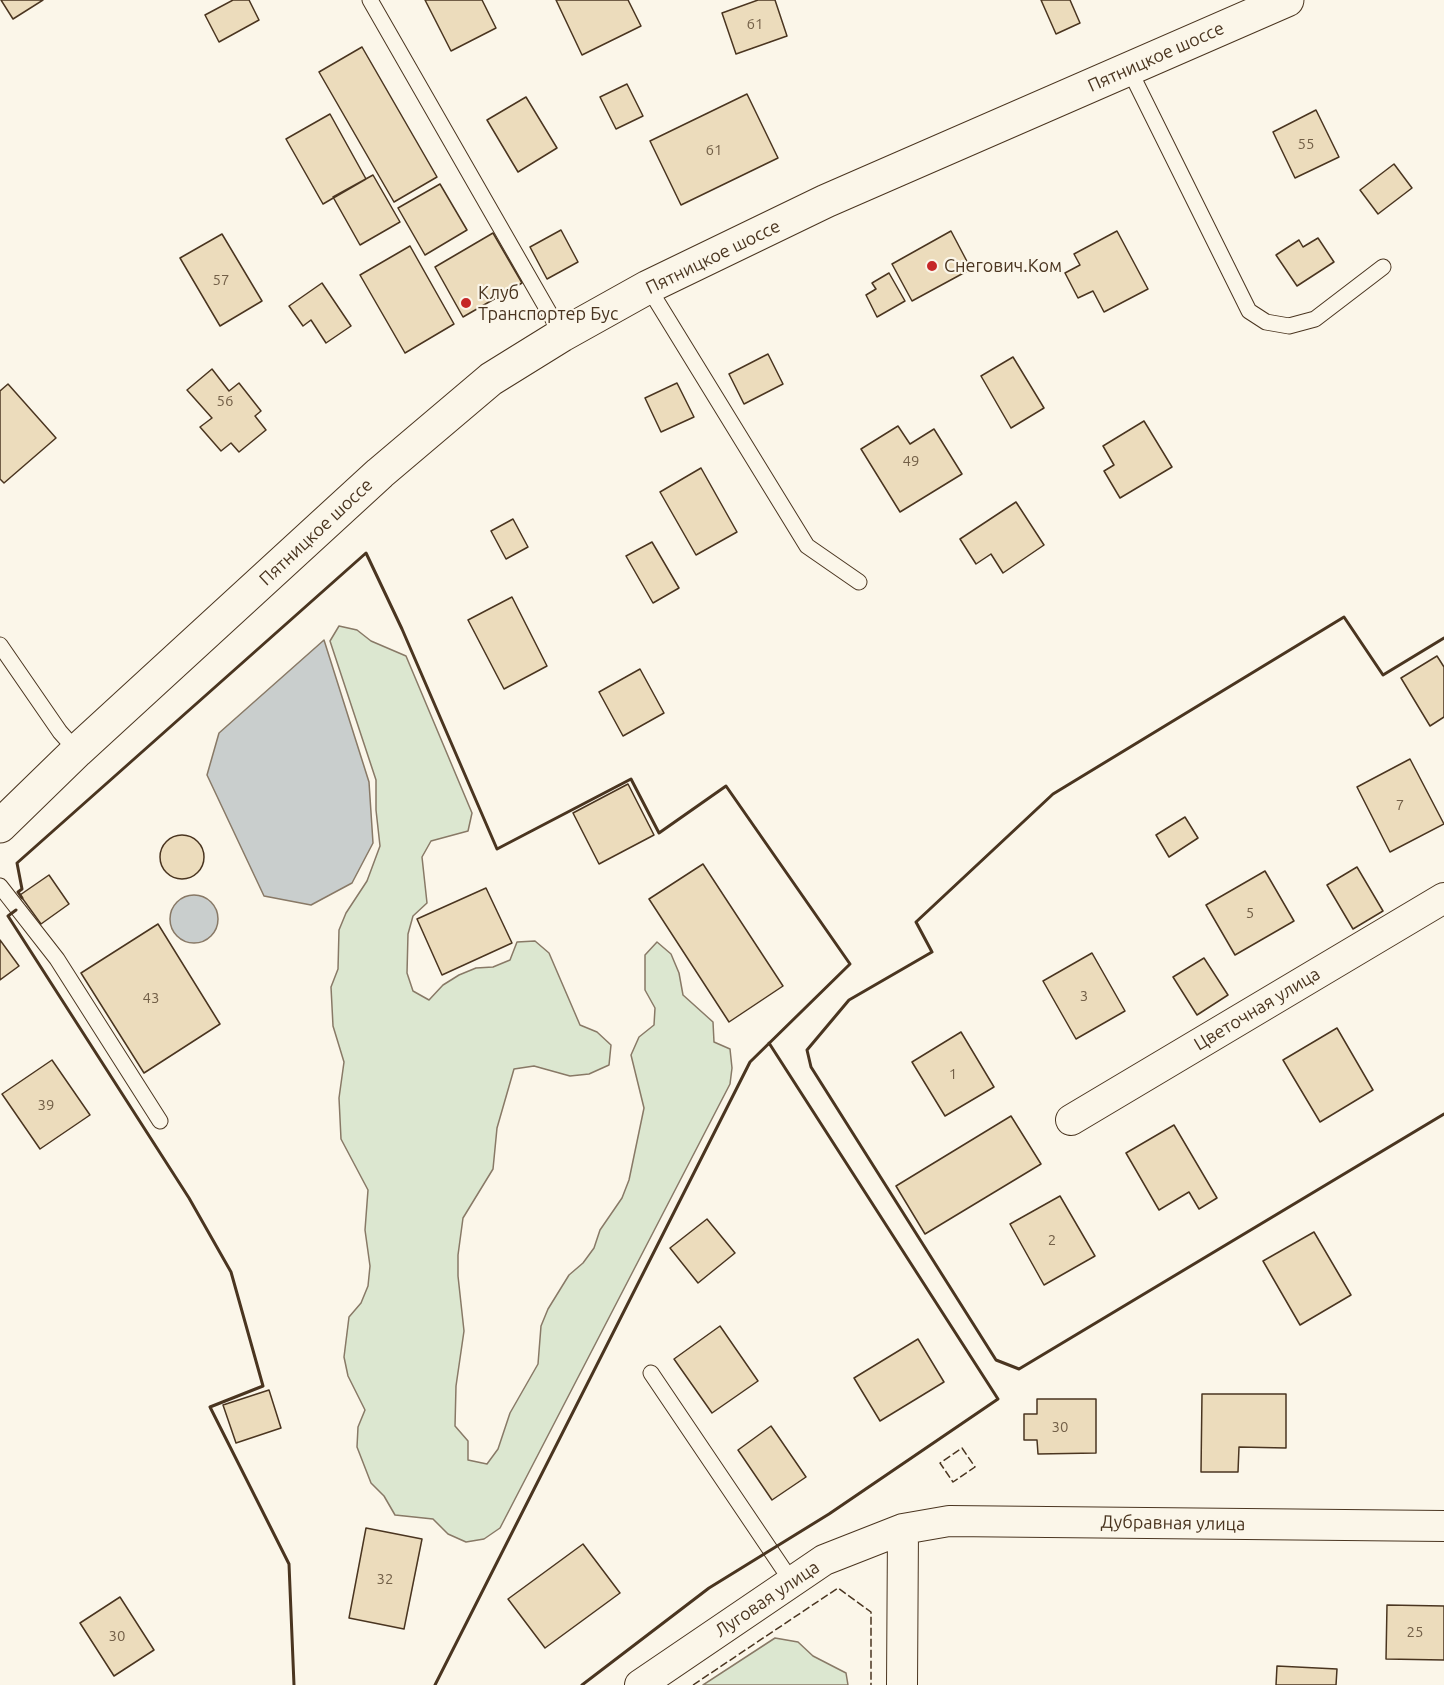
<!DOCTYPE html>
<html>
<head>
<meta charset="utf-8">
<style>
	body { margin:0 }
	canvas { display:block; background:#fbf6e9 }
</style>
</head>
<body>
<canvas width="1444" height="1685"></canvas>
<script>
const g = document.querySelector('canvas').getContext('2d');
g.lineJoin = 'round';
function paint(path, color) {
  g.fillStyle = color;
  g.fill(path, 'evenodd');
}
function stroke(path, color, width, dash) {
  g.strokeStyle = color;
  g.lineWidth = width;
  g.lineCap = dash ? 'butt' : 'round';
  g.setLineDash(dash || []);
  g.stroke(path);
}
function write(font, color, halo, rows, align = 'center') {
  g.font = font + ' Ubuntu,sans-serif';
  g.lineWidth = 4.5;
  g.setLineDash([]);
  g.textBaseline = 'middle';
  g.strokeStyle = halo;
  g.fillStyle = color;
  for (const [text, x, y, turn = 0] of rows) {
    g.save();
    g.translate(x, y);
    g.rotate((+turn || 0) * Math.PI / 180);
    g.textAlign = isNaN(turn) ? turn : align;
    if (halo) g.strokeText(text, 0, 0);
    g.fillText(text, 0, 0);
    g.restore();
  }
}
const green = new Path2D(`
	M339,626l18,4 14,11 35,15 66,157 -4,18 -37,10 -9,16 5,46 -14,13 -5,18 -1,39 6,18 16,9 14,-15 16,-10 17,-7 17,-1 17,-7 7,-18 18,-1 14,12 31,72 17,7 14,13 -2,20 -20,9 -19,2 -36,-10 -20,3 -17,59 -4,41 -30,49 -5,37v21l6,55 -8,55 -1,40 13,15v19l19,4 11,-15 12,-36 28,-49 3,-38 7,-17 21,-34 14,-12 11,-15 6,-18 22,-32 7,-18 15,-72 -13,-53 8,-18 15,-12 1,-17 -10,-18v-35l12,-13 14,12 8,19 4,22 30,27 1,20 16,7 2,19 -2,16 -230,444 -16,11 -18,3 -18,-8 -15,-15 -38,-4 -11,-19 -13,-13 -14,-36 1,-20 7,-17 -17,-34 -4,-19 5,-40 12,-14 7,-17 2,-20 -5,-36 3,-40 -27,-51 -2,-41 5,-36 -11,-36 -2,-39 7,-18 1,-39 7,-17 21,-32 13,-35 -4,-36v-30l-46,-139z
	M775,1638l23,4 15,14 33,17 2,12h-145z`);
const water = new Path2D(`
	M324,640l45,142 4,61 -21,40 -41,22 -47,-9 -57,-121 12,-42z
	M170 919a24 24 0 1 1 48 0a24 24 0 1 1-48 0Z`);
const building = new Path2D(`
	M1,0h42l-30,19z
	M233,0h16l10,20 -40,22 -14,-27z
	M425,0h57l14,28 -45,23z
	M556,0h72l13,26 -59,29z
	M758,0h17l12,36 -51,18 -14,-41z
	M1041,0h29l10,23 -24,11z
	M362,47l75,130 -43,25 -75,-130z
	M627,84l16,32 -27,13 -16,-32z
	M747,94l31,64 -97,47 -31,-64z
	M526,97l31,51 -39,24 -31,-52z
	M1316,110l23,47 -44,21 -22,-46z
	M330,114l36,65 -43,25 -37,-65z
	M1394,164l18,24 -34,26 -18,-24z
	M373,175l27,47 -40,23 -27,-48z
	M440,184l27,46 -42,25 -27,-47z
	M561,230l17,32 -31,17 -17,-32z
	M951,231l20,38 -59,32 -20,-37z
	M1117,231l31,58 -44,23 -11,-21 -15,7 -13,-25 15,-8 -6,-11z
	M493,233l29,50 -59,34 -28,-50z
	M222,234l40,67 -42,25 -40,-68z
	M1318,238l16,24 -37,24 -21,-31 23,-15 4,7z
	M410,246l44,78 -49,29 -45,-78z
	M889,273l16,28 -28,16 -11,-22 10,-6 -4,-6z
	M322,283l29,43 -25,17 -15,-23 -8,6 -14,-20z
	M768,354l15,30 -39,20 -15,-30z
	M1013,357l31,51 -33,20 -30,-52z
	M212,369l17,22 10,-8 22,28 -6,5 11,14 -27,22 -8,-9 -10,8 -21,-24 12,-9 -25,-28z
	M677,383l17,34 -33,15 -16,-34z
	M8,384l48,54 -52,45 -4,-4v-88z
	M1144,421l28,46 -52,31 -16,-27 10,-6 -11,-19z
	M898,426l12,18 24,-15 28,45 -62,38 -39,-63z
	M701,468l36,64 -41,23 -36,-63z
	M1016,502l28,43 -41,28 -12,-19 -15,10 -16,-25z
	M513,519l15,28 -22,12 -15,-28z
	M652,542l27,46 -26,15 -27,-47z
	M512,597l35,69 -43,23 -36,-69z
	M1437,656l7,11v50l-14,9 -29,-48z
	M640,669l24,44 -41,23 -24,-44z
	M1410,759l34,65 -54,28 -33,-65z
	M628,784l26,51 -55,29 -26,-51z
	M1185,817l13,21 -29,19 -13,-22z
	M160 857a22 22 0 1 1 44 0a22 22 0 1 1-44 0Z
	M703,864l80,122 -54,36 -80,-123z
	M1357,867l26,44 -30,18 -26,-44z
	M1265,871l29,50 -59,34 -29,-50z
	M49,875l20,29 -28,20 -21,-29z
	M486,888l26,55 -70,32 -25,-56z
	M158,924l62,100 -76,49 -63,-100z
	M0,940l19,26 -19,14z
	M1092,953l33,58 -49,28 -33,-58z
	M1204,958l24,37 -31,20 -24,-38z
	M1337,1028l36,62 -53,32 -37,-62z
	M961,1032l33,55 -49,29 -33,-54z
	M52,1060l38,55 -50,34 -38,-55z
	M1011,1116l30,48 -116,70 -29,-48z
	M1174,1125l43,73 -18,11 -10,-17 -30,18 -33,-57z
	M1060,1196l35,60 -51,29 -34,-61z
	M707,1219l28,34 -37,30 -28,-35z
	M1314,1232l37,63 -51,30 -37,-64z
	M720,1326l38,55 -46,32 -38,-54z
	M918,1339l26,43 -64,39 -26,-43z
	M269,1390l12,38 -45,15 -13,-38z
	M1202,1394h84v54l-47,-1 -1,25h-37z
	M1037,1399h59v54l-58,1 -1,-14h-13v-26h13z
	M771,1426l35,51 -34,23 -34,-50z
	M366,1528l56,11 -18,90 -55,-11z
	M583,1544l37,49 -75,55 -37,-49z
	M120,1597l34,53 -40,26 -34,-53z
	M1387,1605l57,1v54l-58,-1z
	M1277,1666l60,3 -1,16h-60z`);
const lane = new Path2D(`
	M370,0l192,335
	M1129,69l120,242 17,11 23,4 26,-7 68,-52
	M648,287l159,259 52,36
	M0,645l60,87 17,19
	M0,886l57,73 103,162
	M651,1373l141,209`);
const street = new Path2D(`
	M1071,1120l373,-222
	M640,1685l184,-125 79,-31 46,-8 495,5
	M902,1685l1,-156`);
const primary = new Path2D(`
	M0,826l77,-75 303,-278 111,-94 71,-44 86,-48 178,-86 461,-201`);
const fence = new Path2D(`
	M962,1448l13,19 -22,15 -13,-19z
	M693,1685l145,-97 33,24v73`);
const wall = new Path2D(`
	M1444,638l-61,37 -39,-58 -291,177 -137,128 16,30 -83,48 -42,50 4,17 185,293 23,9 425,-255
	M22,898l-4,-6 4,-3 -5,-26 349,-310 36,76 95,220 134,-70 28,54 67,-47 124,178 -100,98 -315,623
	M16,910l-8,6 181,282 42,74 32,114 -53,21 79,157 5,121
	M582,1685l127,-97 120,-74 169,-115 -229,-356`);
const markers = [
	[932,266,6,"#c62828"],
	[466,303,6,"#c62828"]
];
const numberNames = [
	["61",755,24],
	["55",1306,144],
	["61",714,150],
	["57",221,280],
	["56",225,401],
	["49",911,461],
	["7",1400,805],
	["5",1250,913],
	["3",1084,996],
	["43",151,998],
	["1",953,1074],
	["39",46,1105],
	["2",1052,1240],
	["30",1060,1427],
	["32",385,1579],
	["25",1415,1632],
	["30",117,1636]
];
const streetNames = [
	["Пятницкое шоссе",1156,57,-24],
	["Пятницкое шоссе",713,257,-26],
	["Пятницкое шоссе",316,532,-43],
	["Цветочная улица",1257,1009,-31],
	["Дубравная улица",1173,1523,1],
	["Луговая улица",767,1599,-34]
];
const poiNames = [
	["Снегович.Ком",944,266],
	["Клуб",478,293],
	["Транспортер Бус",478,314]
];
paint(green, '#dce7d0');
stroke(green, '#887966', 1.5);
paint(water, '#c9cecd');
stroke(water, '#887966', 1.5);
paint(building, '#ecdcbc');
stroke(building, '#4a3520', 1.5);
stroke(lane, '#4a3520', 17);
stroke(street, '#4a3520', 32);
stroke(primary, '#4a3520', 35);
stroke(lane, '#fbf6e9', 15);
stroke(street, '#fbf6e9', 30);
stroke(primary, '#fbf6e9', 33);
stroke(fence, '#4a3520', 1.5, [8, 3]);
stroke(wall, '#4a3520', 3);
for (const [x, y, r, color] of markers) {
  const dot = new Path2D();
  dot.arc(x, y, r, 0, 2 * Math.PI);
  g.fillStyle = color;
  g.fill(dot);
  stroke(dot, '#fbf6e9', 2);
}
write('15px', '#725f47', null, numberNames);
write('18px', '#4a3520', '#fbf6e9', streetNames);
write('18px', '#4a3520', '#fbf6e9', poiNames, 'left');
</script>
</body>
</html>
